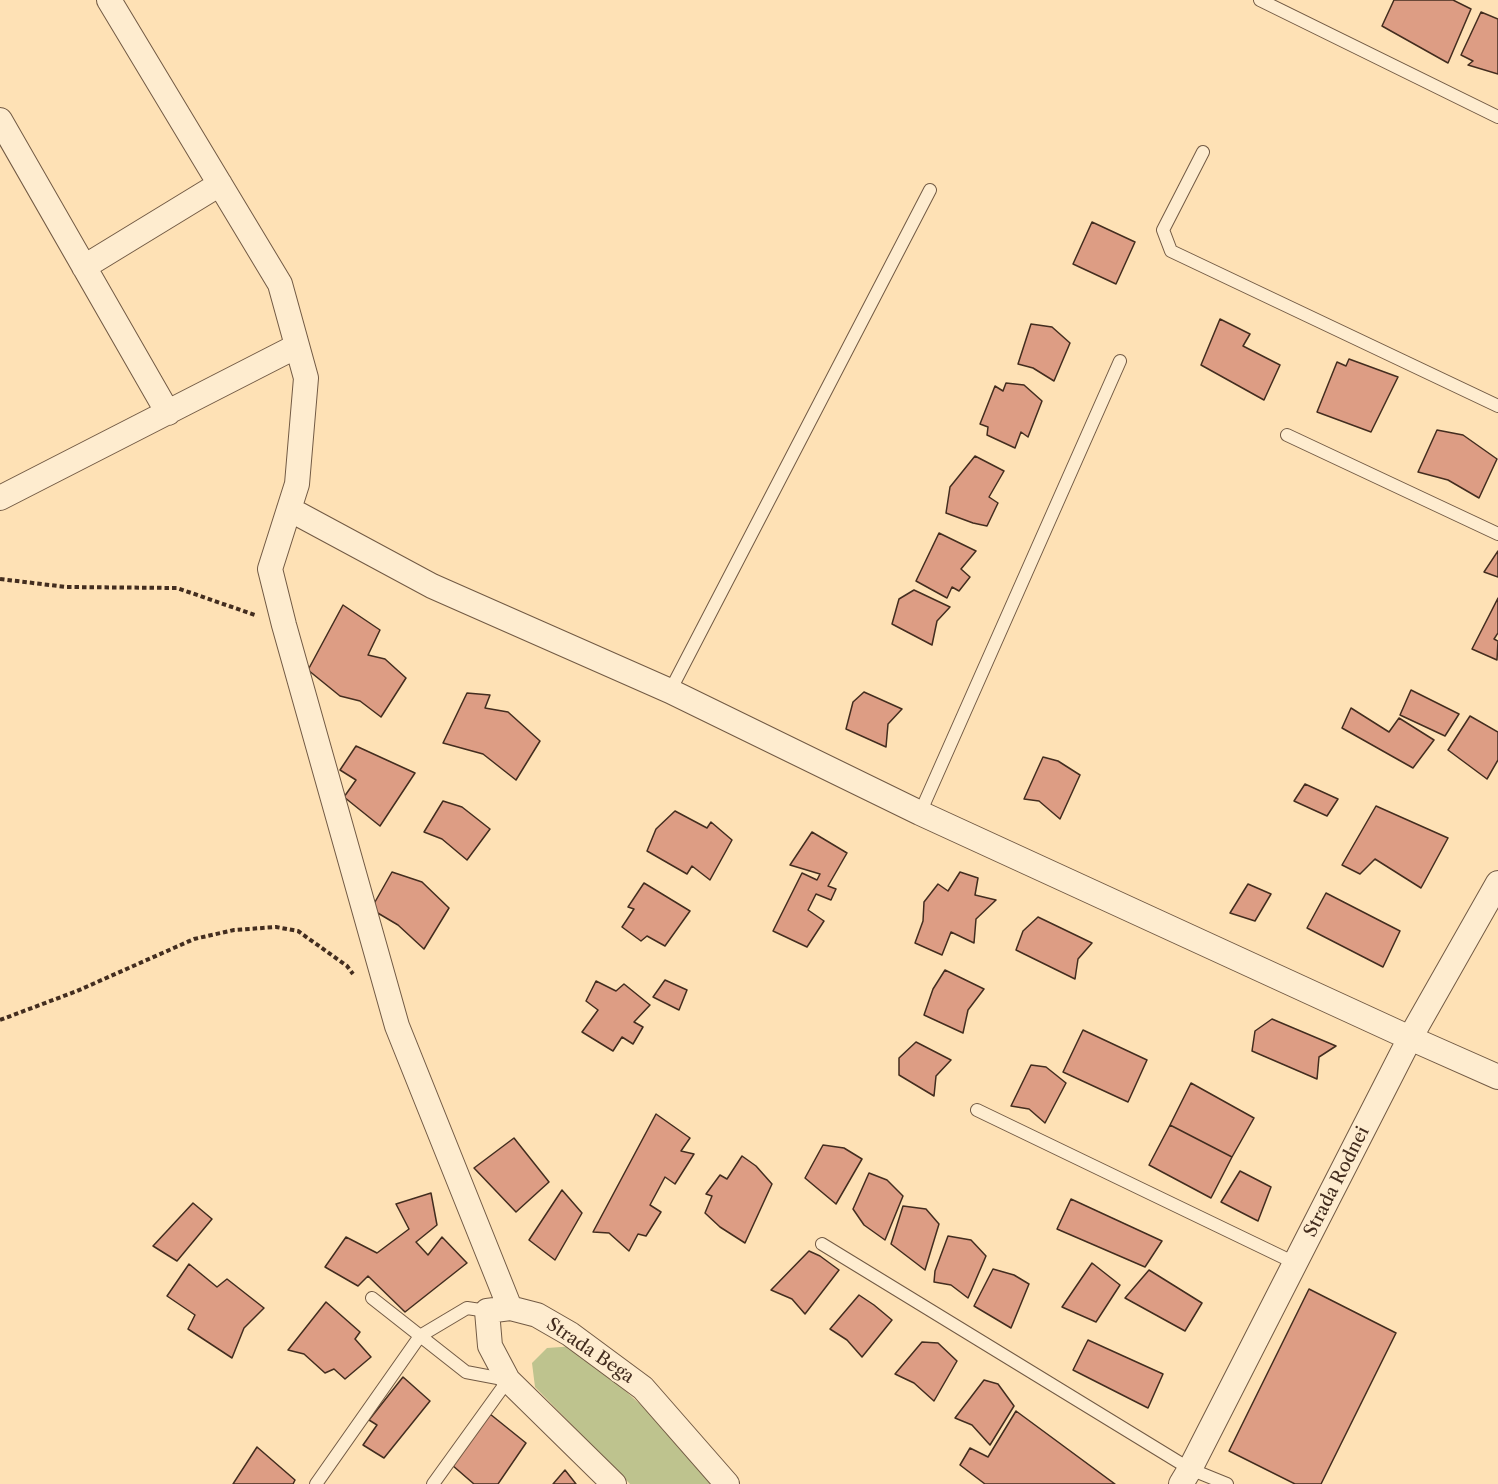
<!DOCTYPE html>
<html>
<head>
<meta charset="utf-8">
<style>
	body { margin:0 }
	canvas { display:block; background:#fee1b5 }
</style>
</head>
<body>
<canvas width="1498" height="1484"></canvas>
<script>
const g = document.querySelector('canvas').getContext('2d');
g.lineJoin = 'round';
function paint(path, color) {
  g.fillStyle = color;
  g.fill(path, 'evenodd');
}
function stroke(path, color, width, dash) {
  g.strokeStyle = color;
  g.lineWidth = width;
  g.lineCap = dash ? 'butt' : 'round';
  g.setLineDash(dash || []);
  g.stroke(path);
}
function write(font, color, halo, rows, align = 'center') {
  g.font = font + ' "Libre Caslon Text",serif';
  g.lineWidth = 4.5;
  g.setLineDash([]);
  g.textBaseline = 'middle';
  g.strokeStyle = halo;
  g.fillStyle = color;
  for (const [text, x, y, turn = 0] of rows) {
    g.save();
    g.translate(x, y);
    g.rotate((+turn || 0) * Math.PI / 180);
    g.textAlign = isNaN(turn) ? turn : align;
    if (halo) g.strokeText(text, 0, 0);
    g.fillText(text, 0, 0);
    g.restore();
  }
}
const green = new Path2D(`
	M575,1346l94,84 48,54h-87l-95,-97 -3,-24 15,-15z`);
const building = new Path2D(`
	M1394,0h59l18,9 -23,54 -66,-37z
	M1481,12l17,7v55l-30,-9 5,-4 -12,-6z
	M1092,222l43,20 -19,42 -43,-20z
	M1220,319l30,15 -7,12 37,19 -16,35 -63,-35z
	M1031,324l21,3 18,16 -16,38 -21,-13 -15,-4z
	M1349,359l49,18 -27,55 -54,-20 20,-50 9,4z
	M1006,383l18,2 18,16 -14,36 -7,-5 -6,16 -28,-13 1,-8 -8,-3 15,-38 8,5z
	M1437,430l26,5 34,24 -18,39 -31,-18 -30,-8z
	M975,456l29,15 -15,26 9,6 -11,23 -14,-3 -27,-10 4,-26z
	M939,533l37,18 -15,18 9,8 -11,14 -7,-4 -5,11 -31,-17z
	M1498,551v26l-14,-5z
	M914,590l36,17 -13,14 -5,24 -40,-21 7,-25z
	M1498,598v35l-4,6 4,2 -1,19 -25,-11z
	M343,605l37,25 -12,25 17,4 21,19 -25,39 -21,-16 -20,-5 -32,-26z
	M1411,690l48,24 -14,22 -45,-21z
	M864,692l38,17 -14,15 -2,23 -40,-18 7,-27z
	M467,693l23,2 -5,13 23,4 32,29 -24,39 -33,-26 -40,-11z
	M1351,708l38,24 10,-14 35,22 -21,28 -71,-40z
	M1470,716l28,16v28l-11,19 -39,-29z
	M356,746l59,27 -35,53 -36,-29 12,-17 -16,-10z
	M1043,757l15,4 22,14 -20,44 -21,-18 -15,-2z
	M1305,784l33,15 -11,17 -33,-15z
	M443,801l19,6 28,22 -23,31 -25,-21 -18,-7z
	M1376,806l72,32 -27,50 -46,-29 -15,15 -18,-9z
	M675,811l32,17 4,-6 21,18 -22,40 -18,-14 -5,8 -40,-23 9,-22z
	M812,832l35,21 -19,33 8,3 -5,11 -15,-6 -8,16 16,11 -17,26 -34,-16 29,-58 15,7 3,-6 -30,-9z
	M392,872l30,10 27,26 -25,41 -26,-24 -27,-16z
	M960,872l18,6 -3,17 21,5 -20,19 -2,24 -23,-11 -9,23 -27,-12 8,-22 1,-19 14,-18 10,7z
	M644,883l46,28 -25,35 -18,-10 -6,5 -19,-14 12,-18 -6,-2z
	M1248,884l23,10 -16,27 -25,-8z
	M1326,893l74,38 -17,36 -76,-39z
	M1038,917l54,26 -14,16 -3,20 -59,-29 7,-19z
	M945,970l39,19 -16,21 -5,23 -39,-18 9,-26z
	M665,980l22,10 -8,20 -26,-13z
	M596,981l20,10 8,-7 26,21 -16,17 9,5 -10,17 -11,-7 -9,14 -31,-19 16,-22 -12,-9z
	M1272,1019l64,27 -17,11 -2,22 -65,-28 3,-20z
	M1083,1030l64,30 -19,42 -65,-30z
	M916,1042l35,18 -15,16 -2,20 -35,-21v-17z
	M1031,1065l15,2 20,16 -21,40 -16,-14 -18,-3z
	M1191,1083l63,35 -22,39 -62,-32z
	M656,1114l34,24 -9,13 13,3 -19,30 -10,-7 -15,28 11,7 -15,24 -8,-2 -9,17 -20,-18 -16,-1z
	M1170,1125l62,32 -21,41 -62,-33z
	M514,1138l35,44 -33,30 -42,-44z
	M823,1145l21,3 18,11 -26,45 -31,-26z
	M742,1156l14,10 16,18 -27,59 -25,-16 -15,-14 7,-17 -6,-2 14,-19 7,4z
	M1240,1171l31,16 -13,34 -37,-19z
	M869,1173l18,7 16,16 -18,44 -21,-15 -11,-16z
	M562,1190l20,23 -27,47 -26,-20z
	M431,1193l6,32 -21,17 12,13 14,-18 25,26 -62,49 -37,-36 -10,10 -33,-19 21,-30 31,16 32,-24 -13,-25z
	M1071,1199l91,42 -17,26 -88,-38z
	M193,1203l19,16 -35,42 -24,-15z
	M903,1206l23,3 13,15 -14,46 -34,-26z
	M948,1236l23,4 15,16 -18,42 -17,-13 -17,-3 1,-11z
	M809,1251l11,5 19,14 -34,44 -13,-15 -21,-9z
	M1092,1263l28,22 -24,37 -34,-15z
	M189,1264l28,23 10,-8 37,29 -20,20 -12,30 -44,-29 7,-14 -28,-19z
	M993,1269l21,6 15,9 -18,44 -37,-22z
	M1149,1270l53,33 -17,28 -60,-33z
	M1309,1289l87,44 -75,151h-26l-66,-33z
	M859,1295l15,10 18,15 -30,37 -15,-17 -17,-11z
	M326,1302l34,30 -5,7 16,18 -26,22 -11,-10 -9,4 -21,-19 -16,-4z
	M1088,1340l75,34 -15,34 -75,-38z
	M922,1342l16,1 19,18 -23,40 -20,-18 -19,-9z
	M403,1377l27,24 -46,57 -21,-13 14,-20 -8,-5z
	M984,1380l14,4 16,22 -24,39 -18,-20 -17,-7z
	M1016,1411l99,73h-130l-25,-19 10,-17 18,9z
	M490,1414l36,29 -28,41h-24l-22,-19z
	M257,1447l38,33 -2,4h-60z
	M565,1470l11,14h-23z`);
const path = new Path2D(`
	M0,579l66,8 111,1 78,27
	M0,1020l77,-29 117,-52 40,-9 42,-3 22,4 49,35 6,8`);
const service = new Path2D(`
	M1260,0l238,117
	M1203,152l-40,78 8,21 327,155
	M1287,435l211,99
	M670,691l260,-501
	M920,813l200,-452
	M977,1110l318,153
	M822,1244l368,225 37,15
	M372,1298l94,74 42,8 -75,104
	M316,1484l104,-148 47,-28 20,3`);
const minor = new Path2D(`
	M109,0l171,284 26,94 -9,106 -27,85 14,56 113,401 113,282
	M0,120l168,293
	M84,267l136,-83
	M0,498l297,-152
	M289,509l143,77 238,105 250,122 490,225 88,39
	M614,1484l-106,-104 -18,-34 -3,-35 23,-3 27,7 33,19 73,54 84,96
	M1181,1484l9,-15 220,-431 88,-155`);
const streetNames = [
	["Strada Rodnei",1337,1182,-63],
	["Strada Bega",590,1351,34]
];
paint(green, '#bec38e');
paint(building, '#dd9d84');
stroke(building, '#432d1f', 1.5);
stroke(service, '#725a44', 14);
stroke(minor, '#725a44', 26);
stroke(path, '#432d1f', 4, [4.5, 3]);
stroke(service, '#feeccf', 12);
stroke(minor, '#feeccf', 24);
write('18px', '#432d1f', '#feeccf', streetNames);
</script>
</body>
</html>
